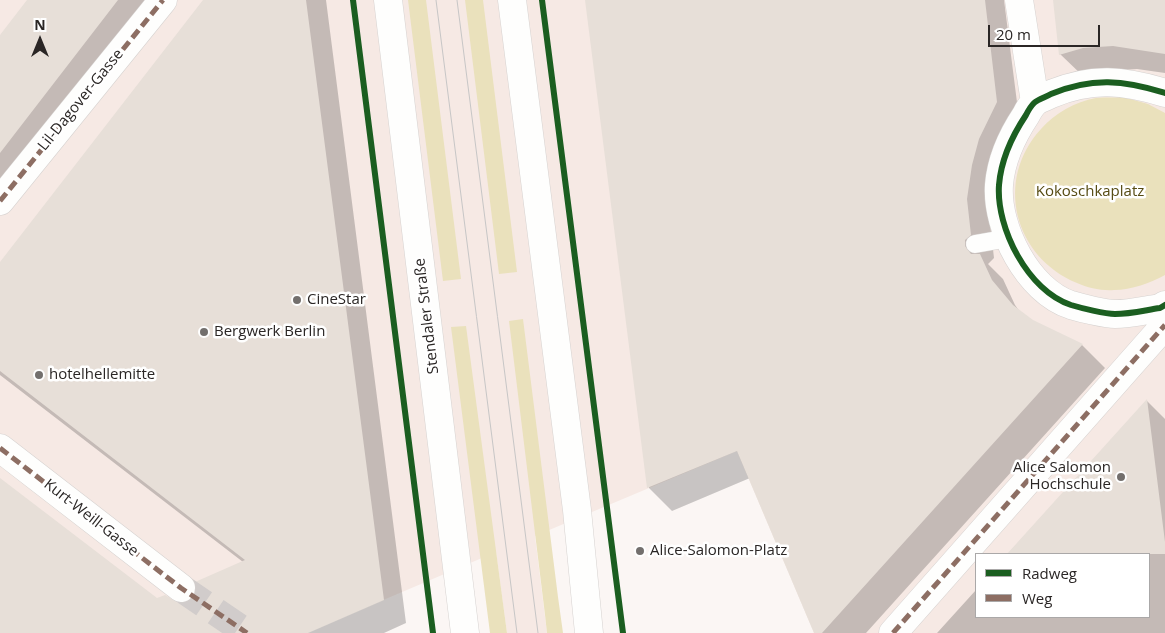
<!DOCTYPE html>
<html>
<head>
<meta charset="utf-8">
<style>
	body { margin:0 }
	#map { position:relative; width:1165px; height:633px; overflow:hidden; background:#fbf6f4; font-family:"Open Sans",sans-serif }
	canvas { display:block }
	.legend { position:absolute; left:975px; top:553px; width:175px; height:65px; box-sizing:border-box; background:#fff; border:1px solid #aaa8a8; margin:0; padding:6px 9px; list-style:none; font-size:15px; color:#2a2625 }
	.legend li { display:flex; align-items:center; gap:10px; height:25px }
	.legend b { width:25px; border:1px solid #aaa8a8 }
	.north { position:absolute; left:15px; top:15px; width:50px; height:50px; -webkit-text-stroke:4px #fff; paint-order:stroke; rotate:0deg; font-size:14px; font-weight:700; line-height:20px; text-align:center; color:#2a2625 }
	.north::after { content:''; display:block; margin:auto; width:18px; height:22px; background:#2a2625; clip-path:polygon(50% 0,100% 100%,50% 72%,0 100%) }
	.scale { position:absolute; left:988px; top:25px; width:112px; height:22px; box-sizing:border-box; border:2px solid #2a2625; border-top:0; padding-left:6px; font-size:15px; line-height:18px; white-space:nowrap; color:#2a2625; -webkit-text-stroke:4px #fff; paint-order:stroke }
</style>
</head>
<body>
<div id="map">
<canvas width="1165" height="633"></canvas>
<ul class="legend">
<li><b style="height:6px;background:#1b5e20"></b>Radweg</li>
<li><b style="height:6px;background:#8d6e63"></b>Weg</li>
</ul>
<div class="north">N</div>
<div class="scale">20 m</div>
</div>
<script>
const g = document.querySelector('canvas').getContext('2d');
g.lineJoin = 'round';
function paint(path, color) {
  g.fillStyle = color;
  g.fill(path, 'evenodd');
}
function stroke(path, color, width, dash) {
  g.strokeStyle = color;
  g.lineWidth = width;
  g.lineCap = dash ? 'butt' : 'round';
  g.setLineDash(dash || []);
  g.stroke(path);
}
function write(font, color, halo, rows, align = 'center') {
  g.font = font + ' "Open Sans",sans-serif';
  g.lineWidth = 5;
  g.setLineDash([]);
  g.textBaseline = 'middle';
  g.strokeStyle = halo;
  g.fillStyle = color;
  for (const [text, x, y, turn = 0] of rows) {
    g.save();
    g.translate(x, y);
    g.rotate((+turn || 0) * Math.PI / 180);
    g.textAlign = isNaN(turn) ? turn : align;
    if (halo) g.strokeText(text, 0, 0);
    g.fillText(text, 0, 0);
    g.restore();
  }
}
const built = new Path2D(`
	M0,0h1165v633h-351l-77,-182 -202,85 12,97h-40l-11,-81 -190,81h-306zM976,554h173v63h-173z`);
const green = new Path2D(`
	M408,0h18l35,279 -18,2z
	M465,0h18l34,272 -18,2z
	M1123,97l25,7 17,9v162c-15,8 -33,15 -51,15 -12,1 -26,-2 -37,-7 -63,-26 -83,-103 -36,-154 14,-16 34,-27 55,-31 9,-1 18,0 27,-1z
	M523,319l35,278 5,36h-16l-2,-18 -36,-294z
	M466,326l41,307h-17l-39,-306z`);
const shadow = new Path2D(`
	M28,0h130l-158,206v-169z
	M204,0h122l80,623 -22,10h-384v-153l156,120 22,5 10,-2 55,-41 -243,-187v-111z
	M586,0h418l16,126 -30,97 4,35 -6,6 15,15 12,26 5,7 12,9 50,24 23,23 -239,265h-50l-66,-155 -78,33 -23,-23z
	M1054,0h111v73l-28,-4 -30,2 -23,6 -24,-23z
	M1147,401l18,18v214h-228l39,-43v27h173v-63h-141z`);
const building = new Path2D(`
	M27,0h91l-118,153v-118z
	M203,0h103l78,600 -76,33h-308v-155l157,120 8,-3 13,8 9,-1 6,-4 3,-7 -1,-9 50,-22 -245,-189v-109z
	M585,0h400l12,102 -18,37 -7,26 -5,34 4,36 -6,5v6l6,8h9l12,26 21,25 20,15 50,24 -261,289h-8l-77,-182 -90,37z
	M1053,0h112v54l-52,-8 -30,2 -24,7z
	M1147,399l18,143v12h-158z`);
const streetTunnel = new Path2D(`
	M181,588l66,45`);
const lane = new Path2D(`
	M975,244l34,-6`);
const street = new Path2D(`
	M1019,0l16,102
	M1165,93c-41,-13 -73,-16 -114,1 -5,3 -13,5 -17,9 -3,3 -6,8 -8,12 -14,21 -25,45 -27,70 -3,43 29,106 72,120 10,3 34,9 44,9 15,0 31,-4 45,-6l5,-3
	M0,201l163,-201
	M0,448l181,140
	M893,633l272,-308`);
const secondary = new Path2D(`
	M388,0l77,633
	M512,0l65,510 12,123`);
const tram = new Path2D(`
	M436,0l81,633
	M457,0l81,633`);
const quiet = new Path2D(`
	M0,201l163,-201
	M0,448l181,140 66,45
	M893,633l272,-308`);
const cycleway = new Path2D(`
	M353,0l80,633
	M542,0l81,633
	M1165,93c-41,-13 -73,-16 -114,1 -5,3 -13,5 -17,9 -3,3 -6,8 -8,12 -14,21 -25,45 -27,70 -3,43 29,106 72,120 10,3 34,9 44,9 15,0 31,-4 45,-6l5,-3`);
const markers = [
	[297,300,5,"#736f6d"],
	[204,332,5,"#736f6d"],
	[39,375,5,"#736f6d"],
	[1121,477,5,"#736f6d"],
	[640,551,5,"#736f6d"]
];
const streetNames = [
	["Lil-Dagover-Gasse",81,100,-51],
	["Stendaler Straße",427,316,-97],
	["Kurt-Weill-Gasse",91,518,38]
];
const parkNames = [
	["Kokoschkaplatz",1090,192]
];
const poiNames = [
	["CineStar",307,300],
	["Bergwerk Berlin",214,332],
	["hotelhellemitte",49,375],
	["Alice Salomon",1111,468,"right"],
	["Hochschule",1111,485,"right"],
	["Alice-Salomon-Platz",650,551]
];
paint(built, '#f6e9e4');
paint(green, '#eae1bc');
paint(shadow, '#0003');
paint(building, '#e7dfd8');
stroke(streetTunnel, '#d1cccb', 28, [28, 14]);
stroke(lane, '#d6d2d0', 19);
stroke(street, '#d6d2d0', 29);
stroke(secondary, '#d6d2d0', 29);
stroke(lane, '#fefefd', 18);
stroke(street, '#fefefd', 28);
stroke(secondary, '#fefefd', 28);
stroke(tram, '#c7c6c6', 1);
stroke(quiet, '#8d6e63', 5, [10, 5]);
stroke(cycleway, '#1b5e20', 6);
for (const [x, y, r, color] of markers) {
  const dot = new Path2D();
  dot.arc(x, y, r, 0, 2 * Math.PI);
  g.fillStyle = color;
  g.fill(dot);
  stroke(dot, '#fff', 2);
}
write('15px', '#2a2625', '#fff', streetNames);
write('15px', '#564b13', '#fff', parkNames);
write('15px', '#2a2625', '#fff', poiNames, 'left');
</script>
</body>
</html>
